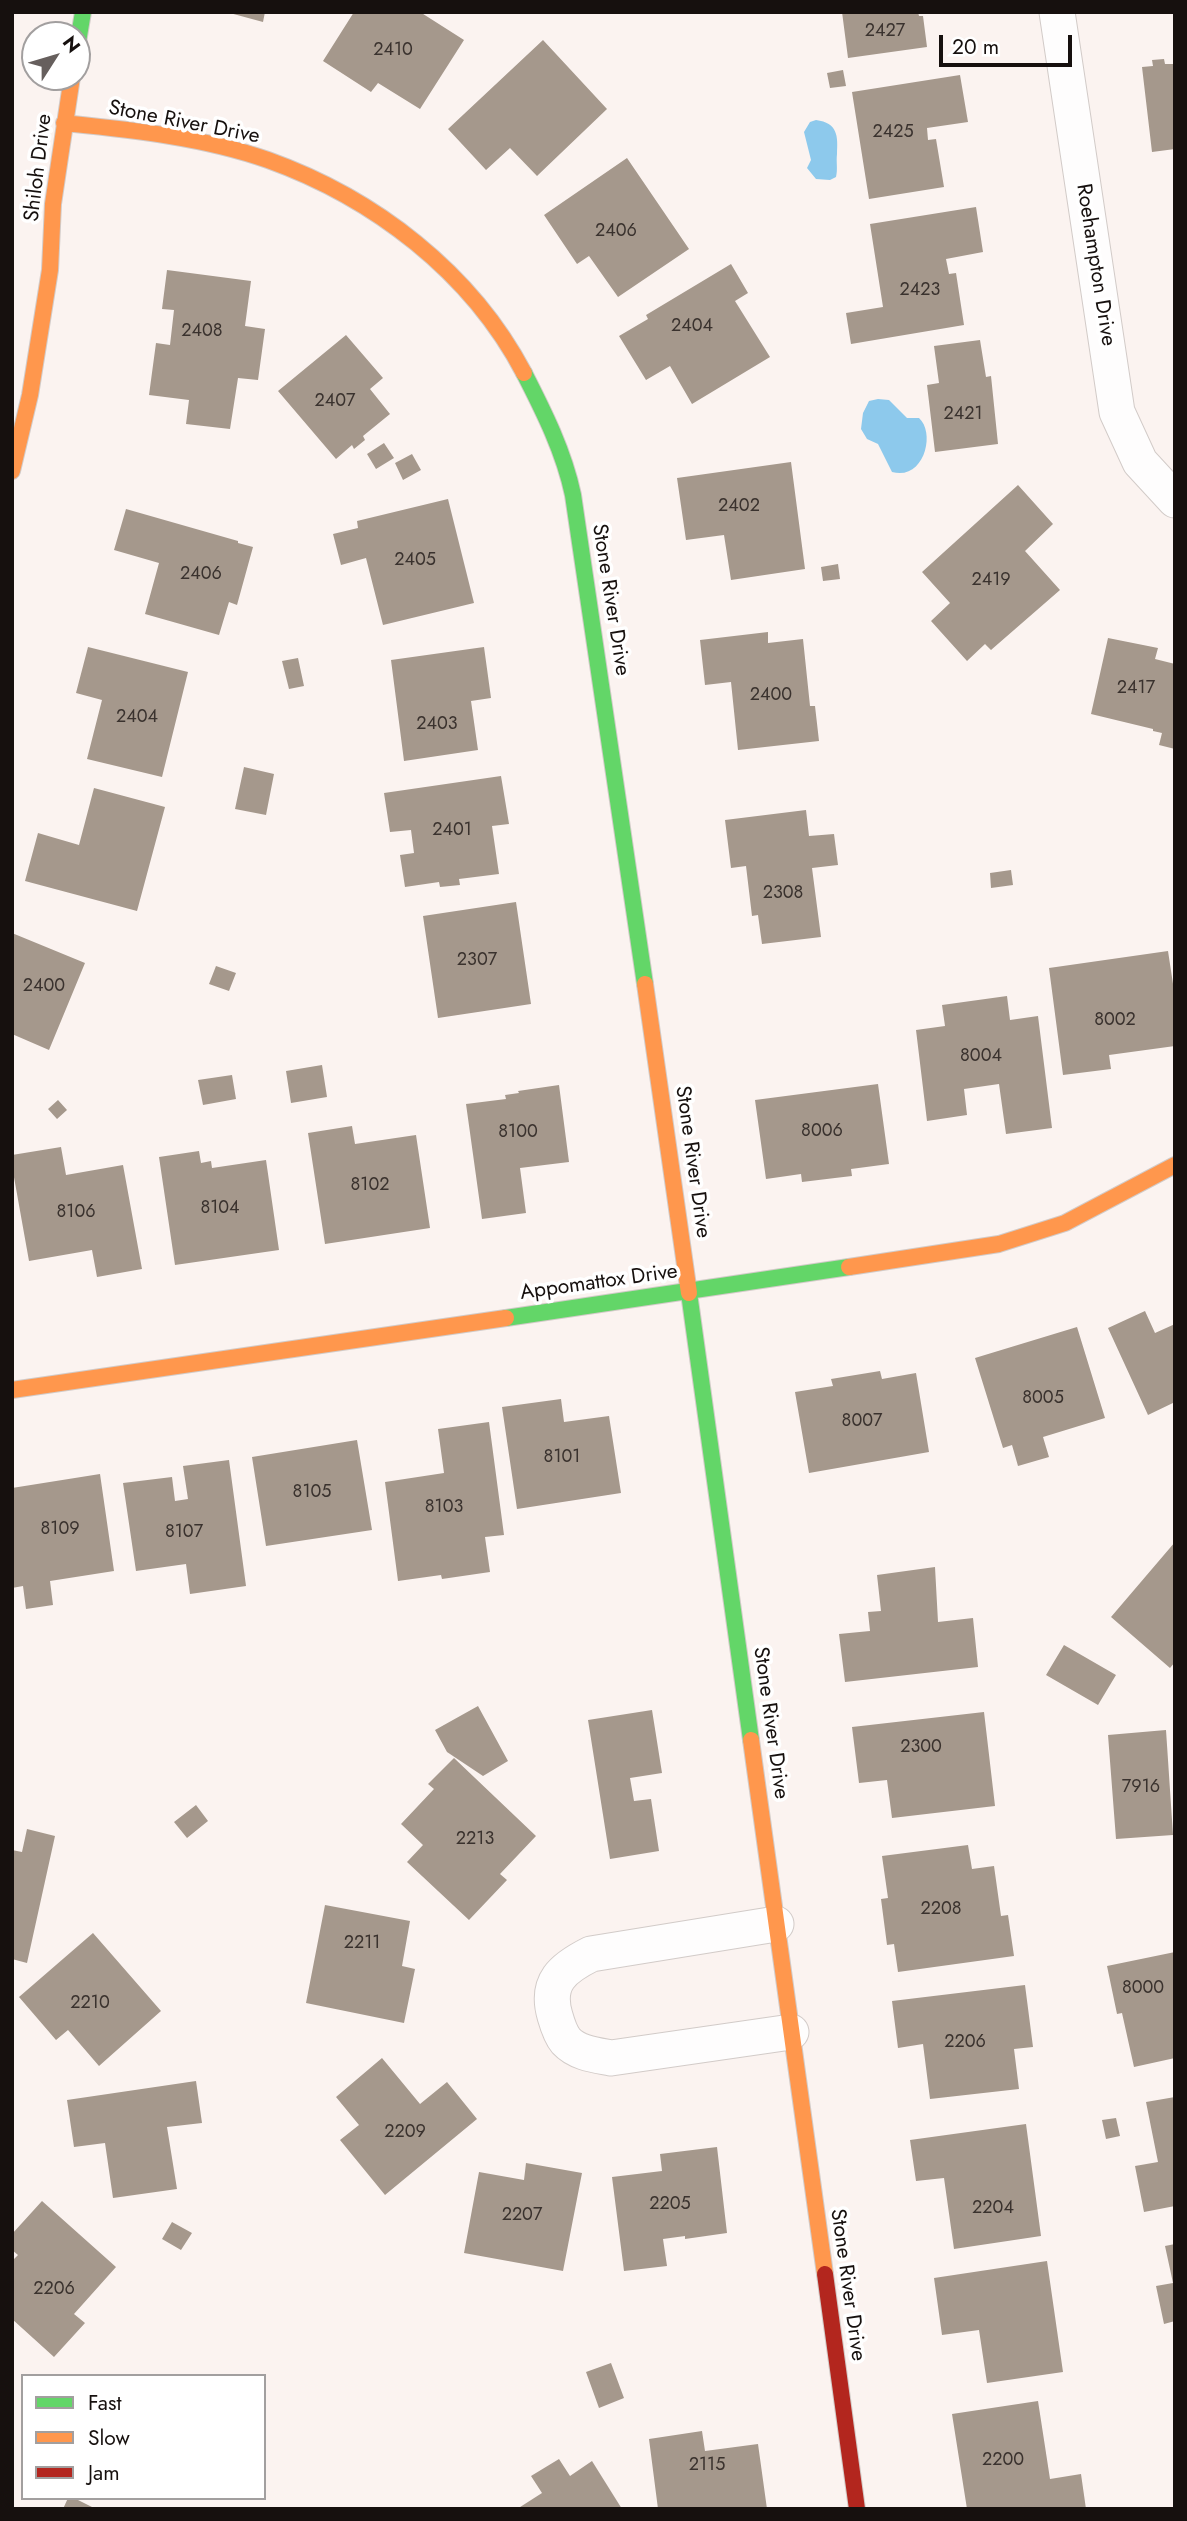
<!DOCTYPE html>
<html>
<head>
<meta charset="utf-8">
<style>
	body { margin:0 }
	#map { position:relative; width:1187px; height:2521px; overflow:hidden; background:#fbf3f0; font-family:Jost,sans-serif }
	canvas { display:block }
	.frame { position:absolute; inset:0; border:14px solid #16100e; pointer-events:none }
	.legend { position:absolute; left:21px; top:2374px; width:245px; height:126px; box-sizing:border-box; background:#fff; border:2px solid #a29f9f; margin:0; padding:9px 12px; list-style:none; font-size:21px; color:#16100e }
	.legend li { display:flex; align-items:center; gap:14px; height:35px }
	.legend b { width:35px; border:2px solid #a29f9f }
	.north { position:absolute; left:21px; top:21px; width:70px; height:70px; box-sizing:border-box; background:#fff; border:2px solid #a29f9f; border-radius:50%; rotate:53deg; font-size:19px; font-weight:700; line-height:28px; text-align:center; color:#16100e }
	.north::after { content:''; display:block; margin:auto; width:24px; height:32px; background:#665f5d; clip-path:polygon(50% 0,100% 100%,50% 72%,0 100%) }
	.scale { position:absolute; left:939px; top:35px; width:133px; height:32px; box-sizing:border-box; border:4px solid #16100e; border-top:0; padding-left:9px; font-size:21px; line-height:24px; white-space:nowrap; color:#16100e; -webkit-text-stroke:5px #fff; paint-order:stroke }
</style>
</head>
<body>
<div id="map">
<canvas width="1187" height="2521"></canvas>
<div class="frame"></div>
<ul class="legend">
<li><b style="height:9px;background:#63d668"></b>Fast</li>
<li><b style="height:9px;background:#ff974d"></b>Slow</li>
<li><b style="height:9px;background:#b3261e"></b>Jam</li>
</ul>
<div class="north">N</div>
<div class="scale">20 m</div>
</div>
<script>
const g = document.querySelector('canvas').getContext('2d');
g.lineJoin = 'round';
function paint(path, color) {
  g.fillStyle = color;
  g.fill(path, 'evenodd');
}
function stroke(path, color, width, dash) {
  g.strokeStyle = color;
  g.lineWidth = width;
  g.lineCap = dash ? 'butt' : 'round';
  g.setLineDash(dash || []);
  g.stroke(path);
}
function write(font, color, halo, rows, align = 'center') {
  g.font = font + ' Jost,sans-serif';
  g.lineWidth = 7;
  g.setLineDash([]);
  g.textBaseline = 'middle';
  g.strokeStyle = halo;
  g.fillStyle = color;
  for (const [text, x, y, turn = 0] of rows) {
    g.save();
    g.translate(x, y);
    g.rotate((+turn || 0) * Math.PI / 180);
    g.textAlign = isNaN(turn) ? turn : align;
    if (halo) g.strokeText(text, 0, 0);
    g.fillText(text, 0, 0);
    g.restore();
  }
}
const water = new Path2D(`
	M816,120c22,3 22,16 21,34 -1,8 1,15 -1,23l-6,3 -14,-1 -9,-11 4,-8 -7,-28 6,-10z
	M878,399l11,1 18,18h12c17,15 5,63 -27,54l-14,-28 -11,-5 -6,-10 2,-16 6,-12z`);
const building = new Path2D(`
	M226,12h39l-2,10z
	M354,12h66l44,28 -44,69 -42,-26 -7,9 -48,-31z
	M842,12h76l1,4h4l4,31 -79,11z
	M543,40l64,69 -70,67 -27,-28 -24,22 -38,-41z
	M1164,59l1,5h10v85l-23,3 -10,-85 11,-1 -1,-6z
	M843,70l3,16 -16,2 -3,-15z
	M960,75l8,47 -41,6 1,12 8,-1 8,48 -75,12 -17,-107z
	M627,158l62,91 -71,48 -29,-41 -12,8 -33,-49z
	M976,207l7,45 -37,7 3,15 7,-1 8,52 -113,19 -5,-31 37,-6 -13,-83z
	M731,264l17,29 -13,8 35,56 -78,47 -22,-38 -24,14 -27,-44 29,-17 -2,-4z
	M167,270l84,11 -6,45 20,3 -7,51 -20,-2 -8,51 -44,-5 3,-24 -40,-5 7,-52 14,2 4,-35 -12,-1z
	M346,335l37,43 -13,11 20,25 -27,22 2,4 -11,9 -2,-4 -16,14 -58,-68z
	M980,340l6,37 5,-1 7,68 -63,8 -8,-67 12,-2 -5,-37z
	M384,443l10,15 -18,11 -9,-15z
	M412,454l9,16 -18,10 -8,-17z
	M791,462l14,107 -74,11 -7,-45 -38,5 -9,-62z
	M1018,485l35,39 -28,27 35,39 -69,60 -6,-6 -18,17 -36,-40 19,-18 -28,-31z
	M448,499l26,104 -91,22 -17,-67 -25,7 -8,-31 25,-6 -1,-7z
	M126,509l112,32v2l15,4 -16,58 -8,-3 -10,33 -74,-21 14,-51 -45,-13z
	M838,564l2,15 -17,2 -2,-14z
	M768,632v11l35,-4 7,67h5l4,35 -81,9 -7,-68 -26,3 -5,-45z
	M1108,638l50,10 -3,11 20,5v85l-16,-4 3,-12 -9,-2v-2l-62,-15z
	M88,647l100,25 -26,105 -75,-18 15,-59 -26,-7z
	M484,647l7,51 -20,3 7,49 -74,11 -13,-101z
	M298,658l6,28 -15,3 -7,-28z
	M244,767l30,7 -8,41 -31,-6z
	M501,776l8,48 -17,2 7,48 -40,5 1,6 -20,2 -1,-5 -34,5 -5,-32 14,-2 -3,-23 -21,2 -6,-39z
	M94,788l71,19 -28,104 -112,-30 13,-48 41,12z
	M806,810l3,26 25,-2 4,31 -26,3 9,69 -59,7 -4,-29 -6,1 -6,-50 -15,2 -6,-48z
	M1011,870l2,15 -22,3 -1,-15z
	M516,902l15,102 -93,14 -15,-102z
	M12,933l73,30 -36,87 -37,-16z
	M1168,951l7,46v49l-66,9 2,14 -48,6 -14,-107z
	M216,966l20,7 -7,18 -20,-7z
	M1007,996l3,24 28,-4 14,112 -46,6 -7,-50 -35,5 3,26 -40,6 -11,-91 29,-4 -3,-21z
	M322,1065l5,32 -36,6 -5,-32z
	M232,1075l4,24 -33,6 -5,-25z
	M878,1084l11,80 -38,5 1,7 -17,2 -33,4 -1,-8 -35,5 -11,-79z
	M559,1085l10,77 -49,6 6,45 -44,6 -16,-115 40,-5 -1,-4 14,-2 -1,-2z
	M58,1100l9,10 -10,9 -9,-10z
	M352,1126l3,18 61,-9 14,93 -105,16 -17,-111z
	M61,1147l5,28 57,-10 19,104 -45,8 -5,-27 -63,11 -17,-95v-11z
	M199,1151l2,12 10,-2 1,7 54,-8 13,90 -104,15 -16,-108z
	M1145,1311l10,22 20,-9v78l-27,13 -40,-87z
	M1077,1327l28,91 -62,19 6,20 -31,9 -6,-21 -9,3 -28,-90z
	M880,1371l2,8 34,-6 13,79 -120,21 -14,-81 38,-6 -2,-7z
	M561,1399l3,23 45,-6 12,77 -104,16 -15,-102z
	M489,1422l15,113 -19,2 5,35 -48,7 -1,-4 -43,6 -13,-99 59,-9 -6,-44z
	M357,1440l15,90 -106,16 -14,-89z
	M229,1460l17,126 -56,8 -4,-30 -50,7 -13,-88 49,-6 3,24 13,-2 -5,-33z
	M100,1474l14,97 -64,10 3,24 -27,4 -3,-23 -11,2v-100z
	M1175,1542v120l-5,6 -59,-51z
	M935,1567l3,55 35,-4 5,49 -133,15 -6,-48 31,-3 -2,-19 13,-1 -4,-36z
	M1064,1645l52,30 -18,30 -52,-30z
	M478,1706l30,55 -25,15 -36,-24 -12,-22z
	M652,1710l10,63 -32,5 4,23 17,-2 8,52 -49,8 -22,-139z
	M984,1712l11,94 -103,12 -5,-38 -28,3 -7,-56z
	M1166,1730l7,105 -57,4 -8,-104z
	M454,1758l82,78 -36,38 7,6 -38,40 -62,-58 16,-17 -22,-21 33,-35 -6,-5z
	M196,1805l12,16 -21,17 -13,-16z
	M27,1829l28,7 -28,127 -15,-4v-109l10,2z
	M968,1845l4,24 22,-3 7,50 7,-1 6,41 -116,16 -4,-28 -7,1 -6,-46 7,-1 -6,-42z
	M325,1905l85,16 -8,45 13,3 -11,54 -98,-20z
	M93,1933l68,78 -62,55 -31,-36 -12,10 -37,-43z
	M1175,1952v106l-41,9 -12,-54 -5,1 -10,-48z
	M1025,1985l8,62 -19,2 5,40 -89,10 -7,-55 -25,4 -6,-47z
	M382,2058l38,46 27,-22 30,37 -92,76 -45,-55 19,-15 -23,-28z
	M196,2081l6,42 -35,4 10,62 -64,9 -8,-55 -31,4 -7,-47z
	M1175,2097v109l-31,6 -9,-46 23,-4 -12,-60z
	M1116,2118l4,18 -14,3 -4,-19z
	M1026,2124l15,112 -87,13 -10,-71 -28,3 -6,-41z
	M717,2147l10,86 -42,6v-3l-22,3 4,27 -43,5 -12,-94 50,-6 -2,-17z
	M526,2163l56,10 -19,98 -99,-18 15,-81 45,8z
	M42,2201l74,66 -42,47 11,9 -31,34 -42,-38v-58l6,-6 -6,-5v-16z
	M172,2222l20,11 -11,17 -19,-11z
	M1175,2244v77l-11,3 -8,-38 17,-3 -8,-37z
	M1047,2261l16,111 -76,11 -8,-53 -37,5 -8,-57z
	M611,2363l13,35 -25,10 -13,-36z
	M1038,2401l12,78 31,-5 5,35h-119l-15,-95z
	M702,2431l3,20 53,-7 9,65h-109l-9,-70z
	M559,2459l11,17 22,-15 30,48h-105l25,-16 -11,-17z
	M68,2498h6l22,11h-33z`);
const street = new Path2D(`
	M1057,12l60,400 23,50 35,38
	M776,1924l-185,30c-28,14 -46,28 -36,62 2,7 6,19 11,25 11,12 29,14 45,17l180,-26`);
const fast = new Path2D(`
	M77,48l6,-36
	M524,373c20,39 40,79 49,122l72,489
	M689,1293l62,447
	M506,1318l343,-51`);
const slow = new Path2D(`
	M64,123c68,7 139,14 204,37 106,38 203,112 256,213
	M12,471l18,-76 20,-125 3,-66 19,-127
	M645,984l44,309
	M849,1267l150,-23 66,-21 110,-58
	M12,1390l494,-72
	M751,1740l74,534`);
const jam = new Path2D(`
	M825,2274l32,235`);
const numberNames = [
	["2427",885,32],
	["2410",393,51],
	["2425",893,133],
	["2406",616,232],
	["2423",920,291],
	["2404",692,327],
	["2408",202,332],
	["2407",335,402],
	["2421",963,415],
	["2402",739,507],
	["2405",415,561],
	["2406",201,575],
	["2419",991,581],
	["2417",1136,689],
	["2400",771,696],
	["2404",137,718],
	["2403",437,725],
	["2401",452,831],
	["2308",783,894],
	["2307",477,961],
	["2400",44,987],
	["8002",1115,1021],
	["8004",981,1057],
	["8006",822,1132],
	["8100",518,1133],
	["8102",370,1186],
	["8104",220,1209],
	["8106",76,1213],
	["8005",1043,1399],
	["8007",862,1422],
	["8101",562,1458],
	["8105",312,1493],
	["8103",444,1508],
	["8109",60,1530],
	["8107",184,1533],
	["2300",921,1748],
	["7916",1141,1788],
	["2213",475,1840],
	["2208",941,1910],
	["2211",362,1944],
	["8000",1143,1989],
	["2210",90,2004],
	["2206",965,2043],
	["2209",405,2133],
	["2205",670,2205],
	["2204",993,2209],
	["2207",522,2216],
	["2206",54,2290],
	["2200",1003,2461],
	["2115",707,2466]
];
const streetNames = [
	["Stone River Drive",184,123,11],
	["Shiloh Drive",39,168,-83],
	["Roehampton Drive",1095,265,81],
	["Stone River Drive",610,600,81],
	["Stone River Drive",692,1162,82],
	["Appomattox Drive",599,1283,-8],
	["Stone River Drive",770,1723,82],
	["Stone River Drive",847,2285,82]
];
paint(water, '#8dc9ec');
paint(building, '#a5988c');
stroke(street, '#d2cbc8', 37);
stroke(fast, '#d2cbc8', 18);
stroke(slow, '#d2cbc8', 18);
stroke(jam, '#d2cbc8', 18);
stroke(street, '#fefdfd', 35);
stroke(fast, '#63d668', 16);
stroke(slow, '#ff974d', 16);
stroke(jam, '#b3261e', 16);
write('18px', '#3a322e', null, numberNames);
write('21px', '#16100e', '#fff', streetNames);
</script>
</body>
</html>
